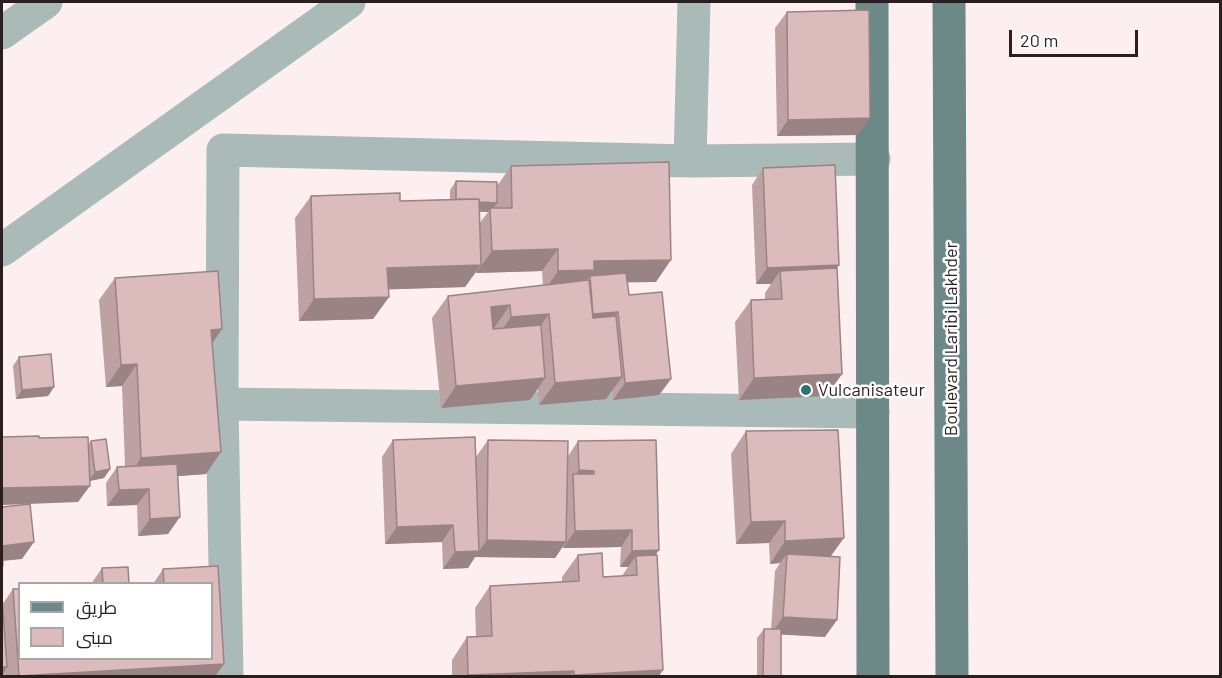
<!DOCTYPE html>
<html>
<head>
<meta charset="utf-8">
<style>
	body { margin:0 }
	#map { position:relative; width:1222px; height:678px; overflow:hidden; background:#fdeff0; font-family:Barlow,Cairo,sans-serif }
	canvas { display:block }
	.frame { position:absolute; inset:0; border:3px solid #2a1e1f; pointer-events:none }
	.legend { position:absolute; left:18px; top:582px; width:195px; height:78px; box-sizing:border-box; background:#fff; border:2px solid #aaa5a5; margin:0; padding:8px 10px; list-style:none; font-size:18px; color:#2a1e1f }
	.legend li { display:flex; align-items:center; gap:12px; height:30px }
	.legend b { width:30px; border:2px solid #aaa5a5 }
	.scale { position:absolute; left:1009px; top:30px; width:129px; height:27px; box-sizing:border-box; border:3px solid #2a1e1f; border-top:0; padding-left:8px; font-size:18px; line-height:21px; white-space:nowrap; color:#2a1e1f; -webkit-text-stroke:4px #fff; paint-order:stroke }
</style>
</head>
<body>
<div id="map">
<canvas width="1222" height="678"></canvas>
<div class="frame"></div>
<ul class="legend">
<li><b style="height:8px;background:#6d8987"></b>طريق</li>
<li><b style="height:16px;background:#dcbbbd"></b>مبنى</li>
</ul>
<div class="scale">20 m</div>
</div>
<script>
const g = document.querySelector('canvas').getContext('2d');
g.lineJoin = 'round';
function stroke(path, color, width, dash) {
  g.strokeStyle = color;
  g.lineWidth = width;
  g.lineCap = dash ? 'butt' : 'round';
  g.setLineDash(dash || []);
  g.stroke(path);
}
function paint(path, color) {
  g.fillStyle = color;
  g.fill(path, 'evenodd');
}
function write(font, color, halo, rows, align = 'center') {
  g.font = font + ' Barlow,sans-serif';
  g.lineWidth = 5;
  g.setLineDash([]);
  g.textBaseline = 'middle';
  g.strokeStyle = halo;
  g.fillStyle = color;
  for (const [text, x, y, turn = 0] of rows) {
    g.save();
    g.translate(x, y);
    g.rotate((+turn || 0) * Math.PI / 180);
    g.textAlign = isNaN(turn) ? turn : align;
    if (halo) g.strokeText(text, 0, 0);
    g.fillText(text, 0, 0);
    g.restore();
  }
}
const street = new Path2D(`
	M2,33l44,-31
	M690,161l4,-159
	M2,250l347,-248
	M222,404l1,-254 467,11 184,-2
	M227,676l-5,-272 651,8`);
const primary = new Path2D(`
	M872,2l1,674
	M949,2l3,674`);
const wall = new Path2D(`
	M787,12l71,123 -81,1 -2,-108z
	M511,166l145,116h-29l2,13 42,84 -12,16 -46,5 -1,-9 -6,8 -67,6 -1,-16 -8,11 -89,8 -9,-90 16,-22 95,-11 -1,-14 -66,2v-2l-11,16 -77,2 1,8 -16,22 -74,2 -4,-103 16,-22 89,5 50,-2v-9l6,-9 41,5zM479,211l9,1 -9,12z
	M763,168l73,100 6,106 -16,22 -87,4 -4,-78 16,-22h14v-7l6,-9h-15l-4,-99z
	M115,278l97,65 9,109 -15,22 -28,2 -10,58 -30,2 -1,-31 -30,1 -1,-23 11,-16 8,-1 -3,-80 -16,1 -7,-87z
	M19,357l35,30 -6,9 -32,3 -3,-33z
	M746,431l85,126 -6,80 -44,-3v42h-24v-38l7,-9h7l4,-58 5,-8 -10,1 -1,-21 -33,1 -5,-90z
	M39,438l49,6 3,-3 19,28 -6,9 -14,3 -12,21z
	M393,440l83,17 12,-17 80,16 10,-15 81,109 -4,5 4,121h-207v-16l15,-23h9l-1,-29 15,-22 72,-4v-5l16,-22 25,22 19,-1 6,-9h-8l1,-20 -58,1v-2l-8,12 -80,-1 -7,11 -25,1 -1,-27 -57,2 -3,-87z
	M218,566l6,98 -9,12h-213v-79v8l11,-16h7v69h192v-74h-59l10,-15z
	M102,568l27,16h-38z`);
const shadedWall = new Path2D(`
	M870,118l-12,17 -81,1 11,-16z
	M456,202l41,1 -6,8 -1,-3 -2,4 -38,-1z
	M558,249l-16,22 -66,2 16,-22z
	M671,260l-15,22 -65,1 -1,-7 -12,16 -35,1 15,-22 36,-10z
	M481,265l-16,22 -93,3 15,-22z
	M839,265l-12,16 -47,-10 -9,13h-15l11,-16z
	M389,297l-16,22 -74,2 15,-22z
	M510,305l-16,23 -18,1 15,-22z
	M618,312l-12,17 -24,2 11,-17z
	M549,314l-16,22 -37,3 15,-22z
	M222,329l-15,22 4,-21z
	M137,364l-15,22 -16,1 15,-22z
	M842,374l-16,22 -87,4 15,-22z
	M622,377l-16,22 -67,6 16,-22z
	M545,378l-15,22 -89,8 15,-22z
	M671,379l-12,16 -46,5 12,-17z
	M54,387l-6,9 -32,3 6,-9z
	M221,452l-15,22 -80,6 15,-22z
	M110,469l-6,9 -15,3 6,-9z
	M579,470l15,1 -12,16 -9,-8z
	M90,486l-12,16 -76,3v-17z
	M149,489l-12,16 -30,1 12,-16z
	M180,517l-12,17 -30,2 12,-17z
	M785,521l-16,22 -33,1 15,-22z
	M453,525l-11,17 -57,2 12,-17z
	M632,530l-11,17 -58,1 12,-17z
	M844,538l-16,22 -41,-6 -7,9 -10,1 15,-23z
	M487,540l79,2 -11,16 -80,-1 -7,11 -25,1 12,-17 24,-1z
	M34,542l-12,17 -20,2v-15z
	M659,550l-12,17 -11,-11 -8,11h-8l12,-16z
	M783,617l54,3 -12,17 -54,-3z
	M224,664l-9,12h-190z
	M2,667h5l-5,8z
	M663,670l-4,6h-86l1,-1z
	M574,671l-4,5h-103l1,-1z`);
const building = new Path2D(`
	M869,10l1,108 -82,2 -1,-108z
	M669,162l2,98 -77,1v9l-36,1v-22l-66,2 -2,-43h22l-1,-42z
	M835,165l4,100 -72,3 -4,-100z
	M456,181l41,1v21l-18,-1v-3h-23z
	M400,193v8l79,-2 2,66 -94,3 2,29 -75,2 -3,-103z
	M837,268l5,106 -88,4 -3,-78 31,-1 -2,-28z
	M218,271l4,58 -11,1 10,122 -80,6 -4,-94 -16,1 -6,-87z
	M626,273l3,22 33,-3 9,87 -46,4 -7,-71 -25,2 -3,-38z
	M589,280l4,38 23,-2 6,61 -67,6 -6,-69 -38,3 -1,-12 -19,2 2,22 48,-4 4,53 -89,8 -8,-90z
	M51,354l3,33 -32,3 -3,-33z
	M838,430l6,108 -59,3v-20l-34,1 -5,-91z
	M39,436v2l49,-1 2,49 -88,2v-51z
	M475,437l4,114 -24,1 -2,-27 -56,2 -4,-87z
	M106,439l4,30 -15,3 -4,-31z
	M488,440l80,1 -2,101 -79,-2z
	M656,440l3,110 -27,1v-21l-57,1 -2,-57h21v-3l-15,-1 -1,-29z
	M177,464l3,53 -30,2 -1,-30 -30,1 -2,-23z
	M30,504l4,38 -32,4v-39z
	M2,547l1,18h-1z
	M602,553l1,24 34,-2 -1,-19 21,-1 6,115 -89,5v-4l-106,4 -1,-38 25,-1 -2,-50 89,-5 -1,-26z
	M787,554l53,3 -3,63 -54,-3z
	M218,566l6,98 -205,12 -6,-87h7v69h192v-74h-48l-1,-15z
	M128,567l1,17h-26l-1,-16z
	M2,597l5,70h-5z
	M764,629h17v47h-18z`);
const markers = [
	[806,390,6,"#2b7471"]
];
const streetNames = [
	["Boulevard Laribi Lakhder",951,339,-90]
];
const poiNames = [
	["Vulcanisateur",818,390]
];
stroke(street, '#aabab8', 33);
stroke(primary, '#6d8987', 33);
paint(wall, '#bda1a3');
paint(shadedWall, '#9a8384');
paint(building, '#dcbbbd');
stroke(building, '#9a8384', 1.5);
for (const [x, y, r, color] of markers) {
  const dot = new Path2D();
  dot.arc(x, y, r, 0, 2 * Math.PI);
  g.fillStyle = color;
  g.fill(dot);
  stroke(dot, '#fff', 2);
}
write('18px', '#2a1e1f', '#fff', streetNames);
write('18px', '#2a1e1f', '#fff', poiNames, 'left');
</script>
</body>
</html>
